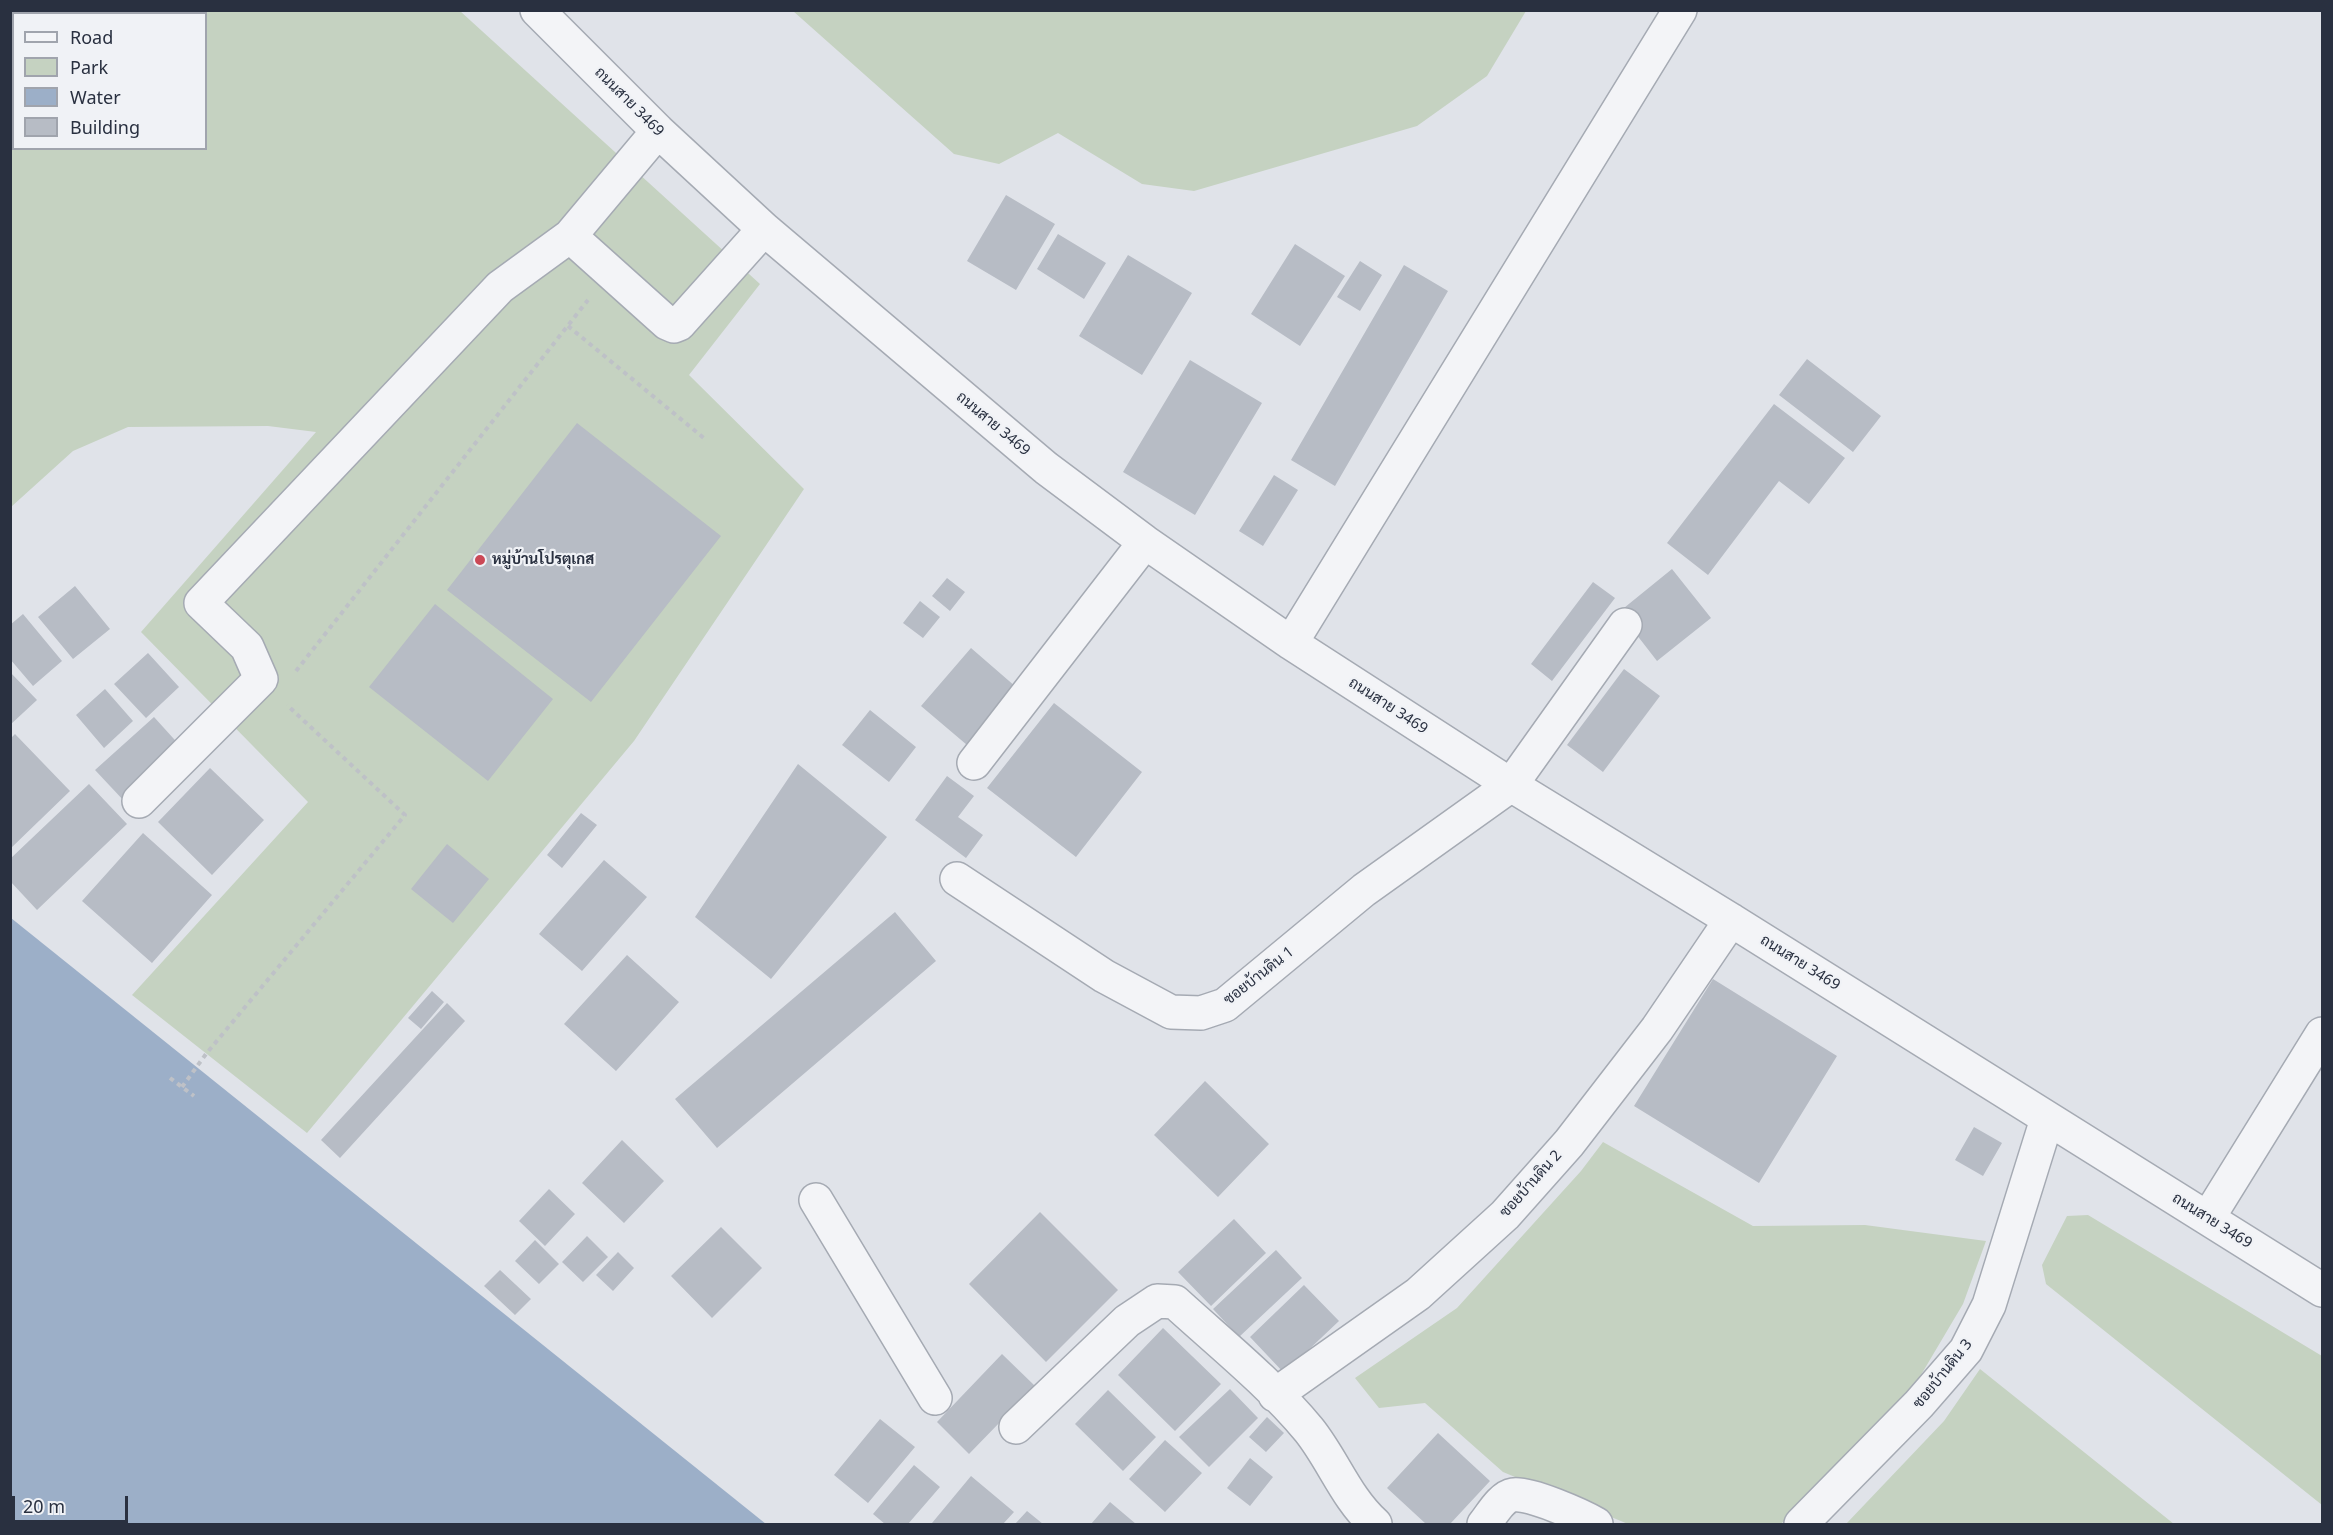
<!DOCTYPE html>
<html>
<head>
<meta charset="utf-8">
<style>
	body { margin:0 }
	#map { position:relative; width:2333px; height:1535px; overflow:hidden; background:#e0e3e9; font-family:"Noto Sans",sans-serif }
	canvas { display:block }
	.frame { position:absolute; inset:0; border:12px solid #293040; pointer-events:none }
	.legend { position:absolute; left:12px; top:12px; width:195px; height:138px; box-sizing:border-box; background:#f0f2f6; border:2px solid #a0a4ad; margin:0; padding:8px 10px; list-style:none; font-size:18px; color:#293040 }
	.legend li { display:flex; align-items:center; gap:12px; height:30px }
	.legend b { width:30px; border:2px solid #a0a4ad }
	.scale { position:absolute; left:12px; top:1496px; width:116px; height:27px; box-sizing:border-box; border:3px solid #293040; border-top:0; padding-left:8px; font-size:18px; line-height:21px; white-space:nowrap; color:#293040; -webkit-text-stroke:4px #f0f2f6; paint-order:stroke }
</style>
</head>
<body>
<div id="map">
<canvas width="2333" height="1535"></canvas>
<div class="frame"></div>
<ul class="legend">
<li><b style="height:8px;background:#f3f4f7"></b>Road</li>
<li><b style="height:16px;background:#c5d2c1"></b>Park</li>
<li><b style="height:16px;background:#9cafc8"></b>Water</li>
<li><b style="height:16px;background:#b7bcc5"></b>Building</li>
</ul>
<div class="scale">20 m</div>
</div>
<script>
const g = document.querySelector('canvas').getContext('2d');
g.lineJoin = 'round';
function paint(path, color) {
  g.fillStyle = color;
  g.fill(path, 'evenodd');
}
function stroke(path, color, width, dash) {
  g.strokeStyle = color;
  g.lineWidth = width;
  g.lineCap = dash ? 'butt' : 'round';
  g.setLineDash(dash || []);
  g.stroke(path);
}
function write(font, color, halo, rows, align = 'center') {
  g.font = font + ' "Noto Sans",Sarabun,sans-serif';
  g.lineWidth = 4.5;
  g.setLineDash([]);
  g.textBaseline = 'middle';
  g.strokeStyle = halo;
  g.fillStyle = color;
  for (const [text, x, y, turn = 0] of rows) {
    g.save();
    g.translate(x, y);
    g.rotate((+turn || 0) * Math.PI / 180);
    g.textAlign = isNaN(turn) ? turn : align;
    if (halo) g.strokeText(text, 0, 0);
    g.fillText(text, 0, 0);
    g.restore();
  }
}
const green = new Path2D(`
	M10,11h450l300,273 -71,91 115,114 -170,252 -327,392 -175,-138 176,-193 -167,-170 175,-200 -48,-6 -140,1 -55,24 -62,56zM14,14h192v134h-192z
	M793,11h733l-39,65 -70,50 -223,65 -52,-7 -84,-51 -59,31 -45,-10z
	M1603,1142l150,84 112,-1 121,16 -23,63 -48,81 -134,139h-153l-125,-52 -78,-69 -46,5 -24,-30 102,-70 124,-137z
	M2088,1215l234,141v149l-276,-221 -4,-19 25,-49z
	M1980,1369l194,155h-328l98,-103z`);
const water = new Path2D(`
	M10,918h1l755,606h-755z`);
const building = new Path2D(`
	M1006,195l49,29 -39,66 -49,-29z
	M1058,234l48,29 -22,36 -47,-30z
	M1295,244l50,32 -45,70 -49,-32z
	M1128,255l64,38 -50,82 -63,-39z
	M1360,261l22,14 -22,36 -23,-14z
	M1404,265l44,26 -113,195 -44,-26z
	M1807,359l74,57 -28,36 -74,-57z
	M1190,360l72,43 -67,112 -72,-43z
	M1774,404l71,54 -36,46 -30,-23 -71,94 -41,-32z
	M577,423l144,113 -130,166 -144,-112z
	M1274,475l24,15 -35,56 -24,-15z
	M1672,569l39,49 -54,43 -38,-49z
	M947,578l18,14 -15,19 -18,-15z
	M1593,582l22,16 -63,83 -21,-17z
	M75,586l35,43 -37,30 -35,-42z
	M920,601l20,16 -17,21 -20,-15z
	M435,604l118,95 -65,82 -119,-94z
	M23,614l39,47 -29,25 -23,-27v-34z
	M971,648l45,39 -49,58 -46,-39z
	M148,653l31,34 -33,31 -32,-34z
	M1624,669l36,27 -57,76 -36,-27z
	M10,672l27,28 -27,25z
	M105,689l28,32 -29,27 -28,-33z
	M1054,703l88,69 -66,85 -89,-69z
	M870,710l46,37 -27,35 -47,-37z
	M154,717l29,32 -58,53 -30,-32z
	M15,734l55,57 -60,58v-110z
	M798,764l89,73 -116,142 -76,-62z
	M210,768l54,52 -52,55 -54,-53z
	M947,776l27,20 -16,21 25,18 -17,23 -51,-38z
	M89,784l38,40 -90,86 -27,-29v-22z
	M581,813l16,12 -35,43 -15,-13z
	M143,833l69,62 -60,68 -70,-62z
	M447,844l42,35 -36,44 -42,-34z
	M604,860l43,37 -65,74 -43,-37z
	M895,912l41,49 -219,187 -42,-49z
	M627,955l52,47 -63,69 -52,-47z
	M1713,979l124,77 -78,127 -125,-77z
	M432,991l12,11 -23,27 -13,-11z
	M447,1003l18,18 -125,137 -19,-18z
	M1205,1081l64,63 -51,53 -64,-62z
	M1974,1127l28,16 -19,33 -28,-16z
	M622,1140l42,41 -40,42 -42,-40z
	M549,1189l26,25 -30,32 -26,-25z
	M1040,1212l78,78 -72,72 -77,-78z
	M1234,1219l32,34 -55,53 -33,-34z
	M721,1227l41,41 -50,50 -41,-42z
	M587,1236l21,21 -25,25 -21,-20z
	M535,1240l24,24 -20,20 -24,-23z
	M1276,1250l26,28 -63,59 -26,-28z
	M618,1252l16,16 -21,23 -17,-16z
	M500,1270l31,29 -16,16 -31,-29z
	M1304,1285l35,36 -55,52 -34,-36z
	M1163,1328l58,56 -46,47 -57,-56z
	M1002,1354l33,32 -66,68 -32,-32z
	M1230,1389l28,29 -49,49 -30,-30z
	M1108,1390l48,47 -33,34 -48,-47z
	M1267,1417l17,16 -18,19 -17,-15z
	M880,1419l35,28 -47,56 -34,-28z
	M1438,1433l52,48 -40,43h-24l-39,-36z
	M1165,1440l37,33 -37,39 -36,-33z
	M1250,1458l23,19 -23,29 -23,-18z
	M914,1465l26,22 -32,37h-23l-12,-10z
	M971,1476l43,36 -11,12h-70l-1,-1z
	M1110,1502l26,22h-45z
	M1027,1511l16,13h-28z`);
const path = new Path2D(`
	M568,326l137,113
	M296,671l292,-371
	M170,1078l24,18
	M182,1087l24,-33 199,-239 -118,-110`);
const minor = new Path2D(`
	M537,10l121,121 106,98 282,239 99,74 146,101 220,142 220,135 591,370
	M570,236l97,87 7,3 5,-2 85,-95
	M1291,643l389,-633
	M974,763l171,-221
	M139,801l122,-122 -14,-32 -46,-44 299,-316 70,-51 88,-105
	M957,879l147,97 67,36 30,1 24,-8 139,-115 147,-105 114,-160
	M816,1200l119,198
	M2208,1218l114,-184
	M1275,1395l143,-101 87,-79 64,-72 88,-114 74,-109
	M1016,1427l111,-106 30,-20 18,1c45,41 95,81 134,128 24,30 37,68 66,94
	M1484,1524c7,-8 17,-27 29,-29 16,-3 69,21 83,29
	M1801,1524l118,-120 47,-54 23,-45 58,-186`);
const markers = [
	[480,560,6,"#cb4856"]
];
const streetNames = [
	["ถนนสาย 3469",629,102,45],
	["ถนนสาย 3469",993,424,40],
	["ถนนสาย 3469",1388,706,33],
	["ถนนสาย 3469",1800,963,32],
	["ซอยบ้านดิน 1",1259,976,-38],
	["ซอยบ้านดิน 2",1531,1184,-48],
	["ถนนสาย 3469",2212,1221,32],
	["ซอยบ้านดิน 3",1943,1374,-51]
];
const poiNames = [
	["หมู่บ้านโปรตุเกส",492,560]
];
paint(green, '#c5d2c1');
paint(water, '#9cafc8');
paint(building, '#b7bcc5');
stroke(minor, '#a5aab3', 36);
stroke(path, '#bec1c7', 4, [4.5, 4.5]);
stroke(minor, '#f3f4f7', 33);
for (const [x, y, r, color] of markers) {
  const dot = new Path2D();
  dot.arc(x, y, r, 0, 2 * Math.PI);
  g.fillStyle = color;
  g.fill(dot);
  stroke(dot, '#f0f2f6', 2);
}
write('15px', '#293040', '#f0f2f6', streetNames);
write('bold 15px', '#293040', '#f0f2f6', poiNames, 'left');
</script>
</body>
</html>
